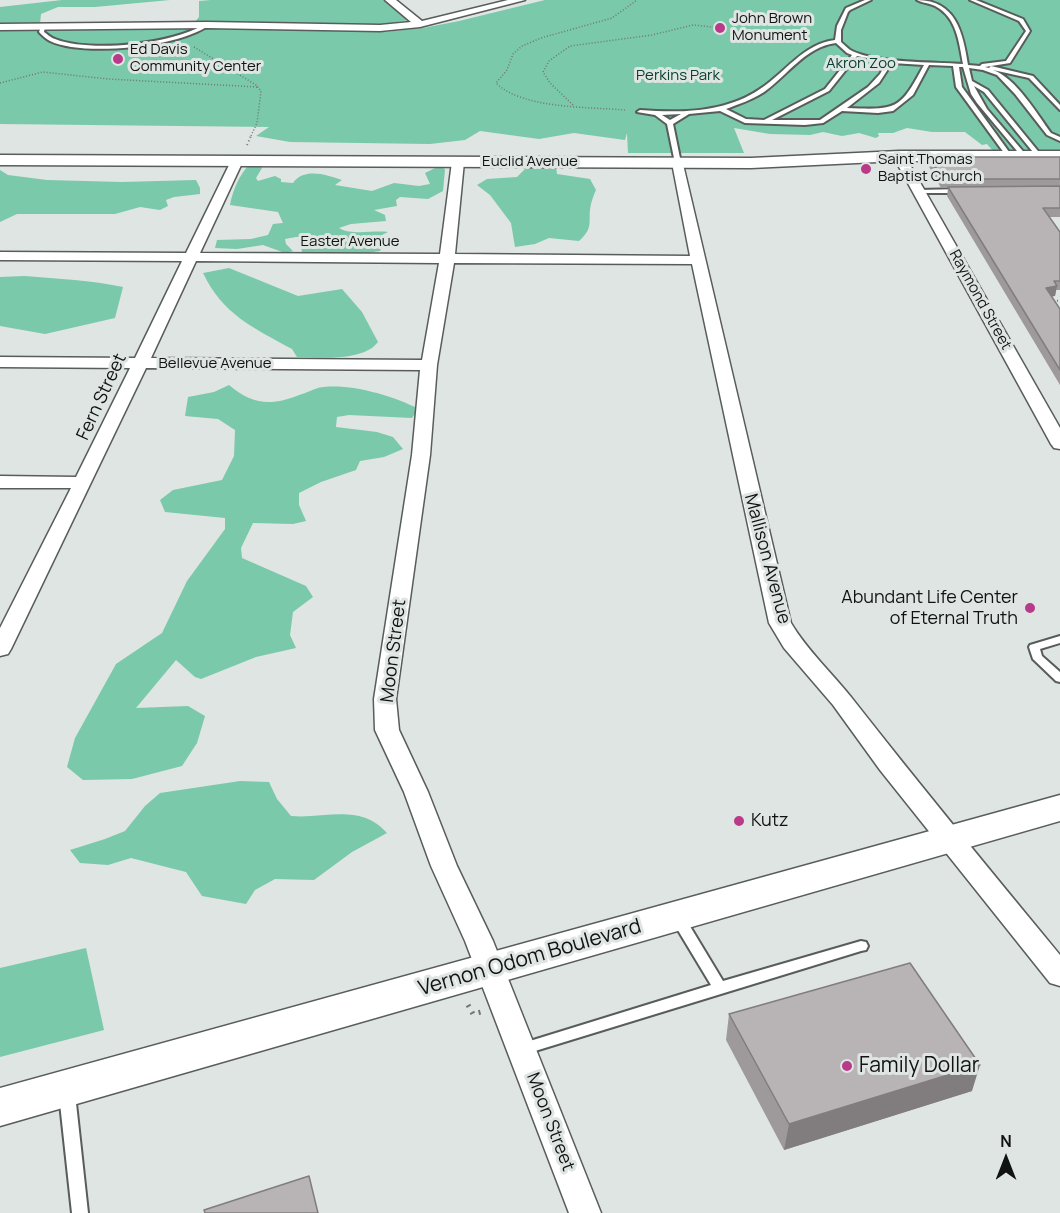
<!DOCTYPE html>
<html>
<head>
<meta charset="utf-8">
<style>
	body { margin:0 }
	#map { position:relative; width:1060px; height:1213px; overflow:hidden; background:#dfe5e2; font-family:Manrope,sans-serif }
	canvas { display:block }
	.north { position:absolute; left:976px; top:1129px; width:60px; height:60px; -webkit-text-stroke:4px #dfe5e2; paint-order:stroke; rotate:0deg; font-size:16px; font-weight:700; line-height:24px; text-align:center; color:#111312 }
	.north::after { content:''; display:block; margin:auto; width:21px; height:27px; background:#111312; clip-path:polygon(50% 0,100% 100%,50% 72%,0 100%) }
</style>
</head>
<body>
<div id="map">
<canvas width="1060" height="1213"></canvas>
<div class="north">N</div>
</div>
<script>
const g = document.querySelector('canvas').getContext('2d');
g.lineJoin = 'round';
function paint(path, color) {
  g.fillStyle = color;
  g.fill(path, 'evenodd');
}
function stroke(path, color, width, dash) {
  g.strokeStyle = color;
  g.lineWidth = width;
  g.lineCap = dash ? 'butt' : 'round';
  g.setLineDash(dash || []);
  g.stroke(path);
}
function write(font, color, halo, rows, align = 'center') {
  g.font = font + ' Manrope,sans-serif';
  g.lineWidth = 6;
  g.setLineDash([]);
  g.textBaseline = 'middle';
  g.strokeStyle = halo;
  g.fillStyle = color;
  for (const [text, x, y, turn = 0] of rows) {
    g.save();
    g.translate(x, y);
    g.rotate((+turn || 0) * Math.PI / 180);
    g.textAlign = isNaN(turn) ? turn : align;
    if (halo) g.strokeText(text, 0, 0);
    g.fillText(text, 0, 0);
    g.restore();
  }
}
const green = new Path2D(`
	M62,0h108l-75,7h-37l-17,7 -1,10 -40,1v-18z
	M211,0h175l23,20 -31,5 -183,-3 4,-5v-16z
	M545,0h515v152l-67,-1 -6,-7 -5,1 -17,-13h-33l-25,-4 -14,5h-15l1,3 -3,2 -17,-5 -17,3 -19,-4 -13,3 -40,-1 -36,-6 10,25h-116l-1,-20 -2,7 -51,-7 -35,6 -59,-8 -15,9 -35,4 -140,-2 -34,-6 13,-9 -269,-3v-97l7,3 267,-2 111,4 38,-4 36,-7z
	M250,164h11l1,4 -6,10 2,3 17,-5 6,3v3l12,1c11,-16 34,-8 49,-3l-7,5 37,6 22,-8 25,3 11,-2 -5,-11 14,-7 6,3 -2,22 -15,8 -28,-2 -4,3 1,6 -23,4 11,5 1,6 -35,3 -12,4c14,8 33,2 49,4l-8,4 -22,4 24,7 -2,4 -19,3 -59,-2 -1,-5 15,-6 -3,-4h-17l-11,2 1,5 7,7 -8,2 -22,-8 -26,4 -22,-1 2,-8 34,-1 17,-4 5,-11 10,-1 -5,-11 -48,-7c2,-13 10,-32 20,-41z
	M556,166l1,8 33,5 6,11c-2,4 -4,10 -5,14 -4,17 4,23 -12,37l-30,-3 -14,6 -20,3 -4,-24 -21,-28 -13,-10 10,-6 30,-2 10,-10z
	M0,170l8,5 39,5 75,2 74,-2 4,8v6l-26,3 -8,3 2,6 -8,4 -20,-3 -25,7h-98l-17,8z
	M229,268l69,28 44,-7 20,23 16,30c-15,20 -58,15 -81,15l-5,-8c-38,-21 -69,-34 -89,-76z
	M25,276c33,3 66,4 98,11l-8,31 -70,16 -45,-8v-49z
	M229,385c25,21 43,21 73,9 7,-2 15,-7 22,-7 29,-3 69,9 95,22l-7,9 -63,-3 -12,2 -1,10 41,5 16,5 10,12 -19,8 -24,4 -4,9 -35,12 -22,11v12l7,16 -13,3 -40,-1 -12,25 1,10 64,28 7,11 -20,15 -3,23 6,13 -40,9 -55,22 -6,-2 -19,-17 -40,48 52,-2 17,10 -8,27 -15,23 -50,13 -49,1 -16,-13 8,-29 41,-74 46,-31 25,-52 38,-52v-11l-60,-6 -5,-12 13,-10 49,-10 12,-24 1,-26 -17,-11 -33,-3 3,-19 26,-5z
	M240,781l29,1 8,17 14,17c35,3 69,-13 96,17l-35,19 -38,28 -39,-1 -20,11 -9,14 -44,-8 -16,-24 -55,-14 -23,7 -28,-2 -10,-13 35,-11 20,-8 20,-25 15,-13z
	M86,948l18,82 -104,27v-89z`);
const pathFar2 = new Path2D(`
	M194,47l62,38 5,6 -4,32 -7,15
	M0,83l43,-11 65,7 150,8
	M573,105l-23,-22 -7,-11 6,-11 21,-15 82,-11 41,-10 20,2
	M625,110c-35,-3 -103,-1 -129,-27l11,-13 6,-16 9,-8 19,-8 71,-20 25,-18`);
const pathFar1 = new Path2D(`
	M247,145l4,-9
	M1049,300l11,1`);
const path = new Path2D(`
	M468,1005l5,9 8,-2`);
const service = new Path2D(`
	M865,0h6l-21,10 -2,2 -7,18v12c4,3 7,7 11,9 25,12 81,11 111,13 -4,-21 -6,-47 -28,-58 -6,-3 -13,-3 -18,-6 39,0 46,33 51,65l12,1 2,-2 24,-3 20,-30 -7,-10 -49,-21h6l47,19 7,12 -20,32 -25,4 4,1 2,-2 42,10 27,29v5l-31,-32 -36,-8c23,8 44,44 58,63l9,4v4l-13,-6 -32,-41 -18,-19 -14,-5 -14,-2 3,13 16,9 54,66 -5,1 -53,-65 -10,-6 13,23 40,47 -5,1 -45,-54 -6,-9 -8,-27h-4l3,20 50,69 -5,1 -51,-70 -3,-21 -24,-1 -16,30 -20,16 -15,2 -36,-2 -19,12 -18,2 -60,-2 -25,-12 -31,3 -16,10 8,39 -3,2 -3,-2 -8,-39 -12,-9 -18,-3 3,-2c40,3 85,3 120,-21 26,-17 43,-45 75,-49l2,-14 9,-18zM836,43l11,10 5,2 -27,34 -61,31 -18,-1 -20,-10c13,-5 26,-9 38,-17 24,-17 41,-45 72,-49zM857,56l30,6 -7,12 -12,13 -48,33h-48l57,-29zM892,63l32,2c-24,45 -27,45 -77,43l32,-25zM681,114l-11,6 -8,-5z
	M205,24l4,1c-28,22 -127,32 -159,16 -4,-2 -8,-6 -11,-9l2,-6 2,-1 2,1 -1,6c3,2 7,6 11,7 36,14 118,5 150,-15z
	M919,190l42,-1 3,2 -3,2h-44v-2z
	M1060,636v7l-20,6 2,7 18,16v10l-4,-1 -23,-22 -4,-12 1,-2z
	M677,912l5,1 41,68 138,-40 5,1 2,4 -2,4 -5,1 -339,104 -5,-2 -2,-4 2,-4 194,-60 -41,-68 2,-4z
	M67,1087l5,2 3,5 13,119h-16l-13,-119 3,-5z`);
const minor = new Path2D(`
	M385,0h11l26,21 86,-21h17l-105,27 -40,4 -173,-3 -207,2v-6l207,-2 173,3 31,-3z
	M899,152l6,4 155,272v21l-6,-1 -3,-4 -158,-288z
	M237,157l6,4 -43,92 240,1 12,-92 6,-4 6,4 -9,92 235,2 -18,-93 2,-3h8l109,463c16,27 40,49 60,74 68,87 138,172 209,258v31l-10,-3 -170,-213 -47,-65 -49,-57 -15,-25 -77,-359 -238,-1 -17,102 -7,90 -34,244 3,31 29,62 29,74 36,75 108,272h-32l-104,-272 -34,-75 -27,-74 -29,-62 -1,-31 38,-244 8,-85 -274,-2 -135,281 -3,5 -8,2v-28l71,-140h-71v-12l76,1 54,-109 -130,-1v-10l135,1 47,-97 -182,-1v-8l186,1 45,-92zM196,261l243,2 -17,97 -271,-2z`);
const tertiary = new Path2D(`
	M899,151h161v10h-161l-148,7 -751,-3v-10l751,3z`);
const secondary = new Path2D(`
	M1060,795v26l-1060,305v-38z`);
const wall = new Path2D(`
	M929,157h131v60h-11l11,15v58h-4l-1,6h-3l8,13v76l-113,-189 1,-8h-7l-13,-23z
	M729,1014l243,77 -188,59 -58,-110z`);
const shadedWall = new Path2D(`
	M1057,286l-2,10 -11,2 2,-10z
	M980,1065l-8,26 -188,59 5,-26z`);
const building = new Path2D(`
	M929,157h131v22h-117z
	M1060,186v22h-17l17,24v49h-6l3,5 -11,2 14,21v61l-112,-183z
	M910,963l70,102 -191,59 -60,-110z
	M309,1176l9,37h-113l-1,-3z`);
const markers = [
	[720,28,6,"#b93a88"],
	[118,59,6,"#b93a88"],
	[866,169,6,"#b93a88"],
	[1030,608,6,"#b93a88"],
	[739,821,6,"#b93a88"],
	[847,1066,6,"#b93a88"]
];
const farPoinames = [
	["John Brown",732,19],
	["Monument",732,36],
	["Ed Davis",130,50],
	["Community Center",130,67],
	["Saint Thomas",878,160],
	["Baptist Church",878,177]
];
const farParknames = [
	["Akron Zoo",861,64],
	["Perkins Park",678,76]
];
const farStreetnames = [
	["Euclid Avenue",530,162],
	["Easter Avenue",350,242],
	["Raymond Street",980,300,61],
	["Bellevue Avenue",215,364]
];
const streetNames = [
	["Fern Street",102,397,-65],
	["Mallison Avenue",767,559,75],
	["Moon Street",394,651,-83],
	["Moon Street",550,1122,69]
];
const poiNames = [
	["Abundant Life Center",1018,598],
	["of Eternal Truth",1018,619],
	["Kutz",751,821,"left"]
];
const nearStreetnames = [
	["Vernon Odom Boulevard",530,958,-16]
];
const nearPoinames = [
	["Family Dollar",859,1066]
];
paint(green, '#79c9aa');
stroke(service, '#585d5b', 4);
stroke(minor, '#585d5b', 3);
stroke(tertiary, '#585d5b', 3);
stroke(secondary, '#585d5b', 3);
stroke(pathFar2, '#727674', 1.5, [1, 2]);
stroke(pathFar1, '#727674', 2, [1, 3]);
stroke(path, '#727674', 5, [2, 6]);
paint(service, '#fff');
paint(minor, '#fff');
paint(tertiary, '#fff');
paint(secondary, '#fff');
paint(wall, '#9e9a9c');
paint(shadedWall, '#817d7f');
paint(building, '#b8b3b5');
stroke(building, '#817d7f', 1.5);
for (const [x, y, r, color] of markers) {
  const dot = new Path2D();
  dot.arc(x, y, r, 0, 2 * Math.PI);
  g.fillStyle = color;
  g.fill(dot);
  stroke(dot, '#dfe5e2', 2);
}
write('15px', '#111312', '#dfe5e2', farPoinames, 'left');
write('15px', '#08402f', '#dfe5e2', farParknames);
write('15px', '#111312', '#dfe5e2', farStreetnames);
write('18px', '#111312', '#dfe5e2', streetNames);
write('18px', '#111312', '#dfe5e2', poiNames, 'right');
write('21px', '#111312', '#dfe5e2', nearStreetnames);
write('21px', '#111312', '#dfe5e2', nearPoinames, 'left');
</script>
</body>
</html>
